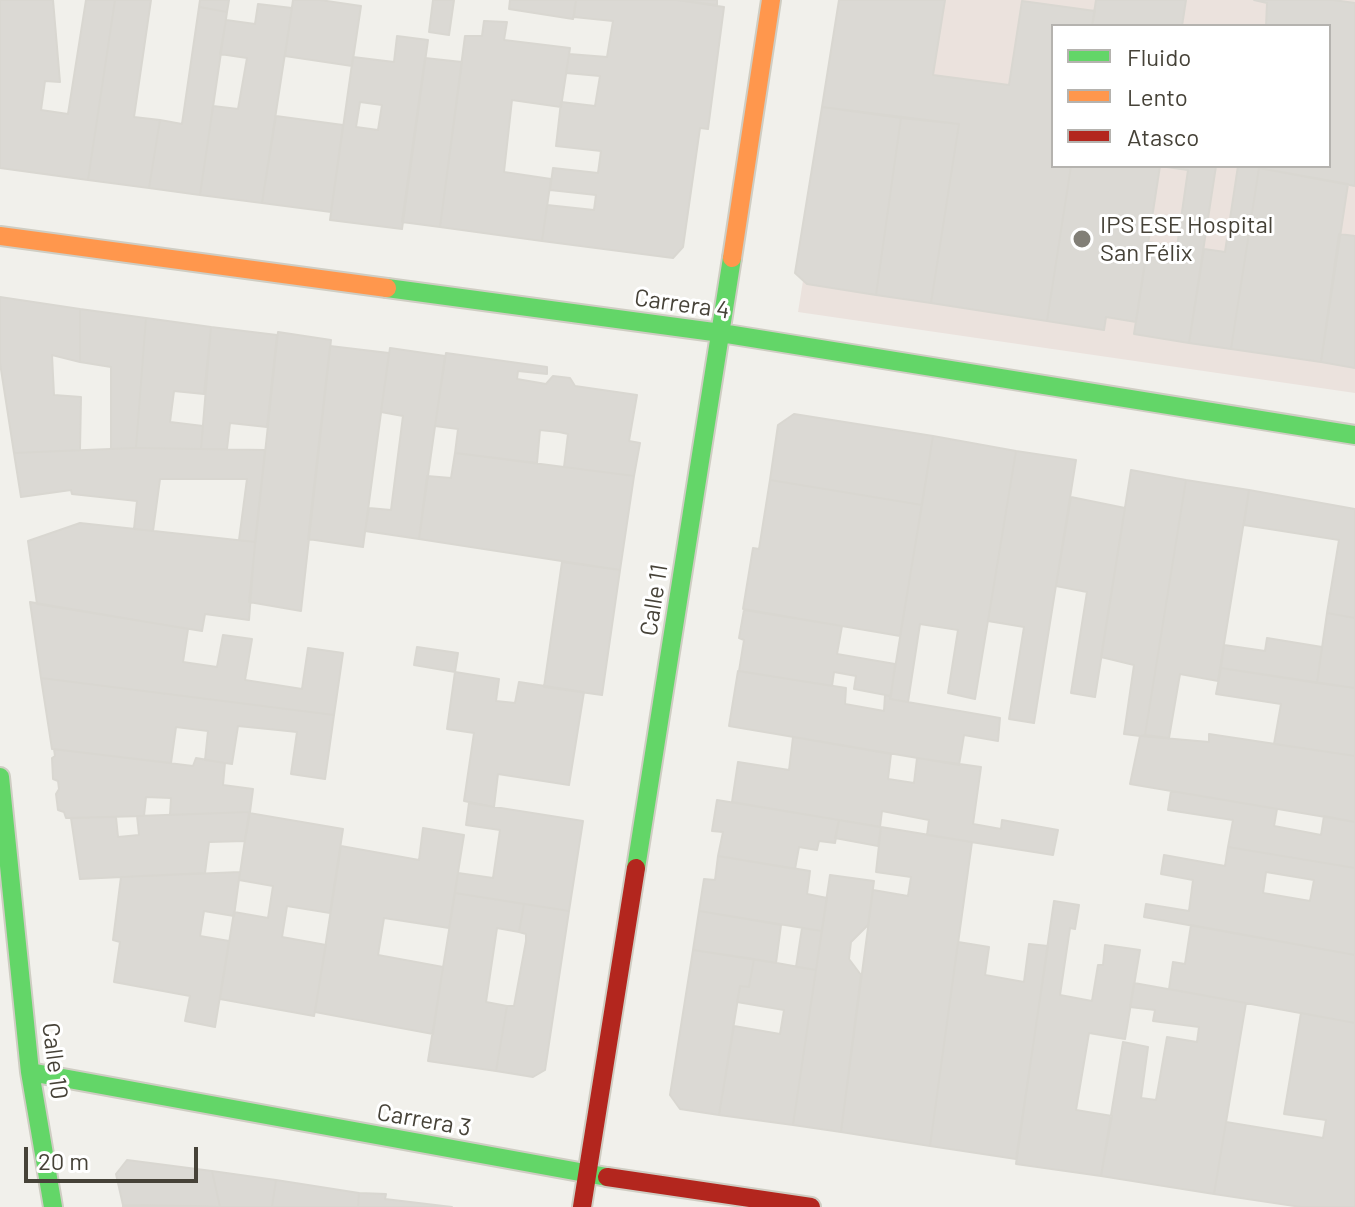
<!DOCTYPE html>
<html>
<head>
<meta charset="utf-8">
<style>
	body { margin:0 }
	#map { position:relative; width:1355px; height:1207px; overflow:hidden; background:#f1f0eb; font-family:Barlow,sans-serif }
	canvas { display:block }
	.legend { position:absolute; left:1051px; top:24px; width:280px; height:144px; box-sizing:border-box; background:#fff; border:2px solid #b5b3af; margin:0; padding:10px 14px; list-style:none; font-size:24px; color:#464238 }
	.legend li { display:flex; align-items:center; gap:16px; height:40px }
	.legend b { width:40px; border:2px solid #b5b3af }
	.scale { position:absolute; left:24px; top:1147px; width:174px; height:36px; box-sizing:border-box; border:4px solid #464238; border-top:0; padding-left:10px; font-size:24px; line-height:28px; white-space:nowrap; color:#464238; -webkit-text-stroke:6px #fff; paint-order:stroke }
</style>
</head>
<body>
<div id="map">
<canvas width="1355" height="1207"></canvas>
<ul class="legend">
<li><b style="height:10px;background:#63d668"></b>Fluido</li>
<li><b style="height:10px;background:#ff974d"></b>Lento</li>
<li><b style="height:10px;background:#b3261e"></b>Atasco</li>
</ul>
<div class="scale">20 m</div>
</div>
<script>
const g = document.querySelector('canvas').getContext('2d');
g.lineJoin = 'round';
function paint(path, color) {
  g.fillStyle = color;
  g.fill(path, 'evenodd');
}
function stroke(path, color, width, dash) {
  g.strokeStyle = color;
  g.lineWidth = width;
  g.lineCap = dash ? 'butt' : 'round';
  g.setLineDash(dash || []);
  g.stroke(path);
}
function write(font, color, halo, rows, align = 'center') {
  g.font = font + ' Barlow,sans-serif';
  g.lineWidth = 6;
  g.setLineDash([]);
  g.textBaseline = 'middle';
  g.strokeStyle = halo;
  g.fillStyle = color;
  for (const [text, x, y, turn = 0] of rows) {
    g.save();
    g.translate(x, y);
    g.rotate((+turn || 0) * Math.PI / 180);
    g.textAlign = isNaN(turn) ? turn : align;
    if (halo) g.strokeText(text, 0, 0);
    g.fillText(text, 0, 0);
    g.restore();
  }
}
const medical = new Path2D(`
	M848,0h507v393l-557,-81zM1053,26h276v140h-276z`);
const building = new Path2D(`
	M0,0h53l7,82 -15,-1 -4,29 27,4 18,-114h29l-27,180 -88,-12z
	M115,0h36l-17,117 26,3 -11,68 -61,-8z
	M200,0h29l-2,12 -28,-5z
	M293,0h27l41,6 -9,60 -67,-10z
	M433,0h21l-5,35 -20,-3z
	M510,0h66l-3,19 -64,-10z
	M576,0h101l47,7 -16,122 -8,-1 -17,119 -10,11 -131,-17 5,-36 47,5 2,-15 -46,-5 3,-22 45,5 3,-22 -45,-5 5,-44 34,4 5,-30 -34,-3 3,-19 38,3 6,-36 -39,-4z
	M677,0h40v5z
	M839,0h106l-12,75 76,10 13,-84 73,10 -3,15h-39v140h18l-24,155 -116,-18 28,-179 -137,-17z
	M1096,0h90l-4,26h-90z
	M1254,0h79l22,3v183l-96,-18v-2h70v-140h-63l1,-23z
	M258,4l34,4 -30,195 -62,-8 13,-89 25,3 9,-51 -27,-4 6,-34 29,4z
	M199,7l28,5 -27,183 -51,-7 11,-68 22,4z
	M484,21l23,1 -3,18 66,8 -9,59 -49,-7 -8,72 47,7 -9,62 -102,-14 25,-191h17z
	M397,36l31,4 -26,189 -72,-9 23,-163 41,5zM360,102l22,3 -4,25 -22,-3z
	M425,58l37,4 -22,165 -38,-5z
	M822,107l79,11 -25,177 -69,-11 -12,-11z
	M276,116l67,9 -12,87 -69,-9z
	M901,118l58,6 -28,179 -55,-8z
	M1071,166h89l-24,156 -30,-5 -2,13 -57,-9z
	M1160,166h56l-27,177 -55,-9 14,-92 29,5 11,-77z
	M1238,166h20l1,2 -28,181 -42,-6 15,-94 21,3z
	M1259,168l89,16 -27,178 -90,-13z
	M1339,234l16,2v132l-34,-6z
	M0,297l80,12v53l-28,-7 2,40 27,2 -1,53 -66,3 -14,-90z
	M80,309l66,9 -10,130 -25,1v-82l-31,-5z
	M146,318l65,9 -7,67 -30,-3 -4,31 33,4 -2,23 -65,-1z
	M211,327l66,8 -10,92 -37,-4 -3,26h-26z
	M278,332l53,8 -30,271 -52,-9z
	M330,346l59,7 -26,194 -55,-8z
	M390,348l55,8 -26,183 -54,-8 4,-23 22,2 12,-94 -22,-4z
	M446,353l101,14v7l-29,-3 -1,8 29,5 7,-8 17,2 5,8 62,9 -8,46 11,2 -6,33 -70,-9 4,-33 -9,-2 -19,-2 -3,33 -82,-10 3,-24 -23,-3z
	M794,414l139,22 -11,69 -152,-25 8,-55z
	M933,436l83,15 -41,248 -27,-6 10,-63 -38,-6 -12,78 -18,-3z
	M134,448l131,2 -10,92 -16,-2 8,-61h-87l-7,52 -19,-2 3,-28 -65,-7 -1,-4 -50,7 -7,-44z
	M1016,451l60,9 -42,263 -25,-4 15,-92 -36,-6z
	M455,453l179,23 -14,94 -201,-31 8,-63 24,2z
	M1131,470l55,10 -41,255 -5,1 -16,-2 10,-69 -33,-8z
	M770,480l152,25 -22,131 -157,-27 10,-61 6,1z
	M1186,480l63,10 -31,191 -38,-7 -11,64 -24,-3z
	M1249,490l106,19v109l-28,-5 12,-73 -95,-15z
	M1071,497l54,11 -30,189 -24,-4 16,-101 -31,-6z
	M80,523l175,19 -6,78 -44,-6 -3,17 -165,-27 -9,-63z
	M562,562l58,8 -18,125 -58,-8z
	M30,602l158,27 -5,33 34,5 6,-32 29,4 -7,41 57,9 6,-41 35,5 -9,62 -293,-37z
	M744,610l98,16 -5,28 58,10 -4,32 -37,-7 2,-13 -22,-4 -2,14 -93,-15 5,-31 -5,-2z
	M1327,613l28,5v70l-38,-5z
	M1267,638l55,9 -5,36 -96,-15 3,-23 41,6z
	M417,647l41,6 -3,19 -41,-7z
	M1221,668l134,20v68l-81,-12 7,-40 -65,-10z
	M738,671l108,17 -1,16 39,7 1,-16 6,1 -1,3 110,19 -2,23 -34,-6 -5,30 -230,-39z
	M455,672l44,7 -3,22 19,2 4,-21 65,10 -15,93 -71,-11 -4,33 -30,-6 10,-68 -27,-4z
	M41,678l293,37 -9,64 -34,-5 6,-42 -19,-2 -40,-4 -6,38 -27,-4 3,-29 -32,-4 -5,36 -119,-14z
	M1209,734l146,22v66l-225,-38 10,-48 69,6z
	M793,737l98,17 -3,25 26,4 3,-25 64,9 -8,57 28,5 1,-9 56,10 -5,25 -126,-20 2,-15 -47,-9 -2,16 -148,-25 6,-40 51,8z
	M54,749l139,17 3,-8 29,5 -2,22 30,4 -3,23 -80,3 1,-17 -25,-1 -2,19 -78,2 -2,-6 -6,-2 -2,-16 3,-5 -1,-8 -5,-2 -1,-21 3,-2z
	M1171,791l106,18 -3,17 47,9 3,-19 31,6v46l-127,-21 5,-27 -65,-10z
	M717,800l122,20 -4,23 -16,-2 -2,9 -18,-3 -4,22 -77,-13 5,-24 -11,-1z
	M469,803l114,18 -14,90 -114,-18 3,-20 35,5 7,-48 -34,-5z
	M250,812l-5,29 -36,1 -4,31 -125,6 -9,-61 45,-1 2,20 21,-2 -2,-19z
	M249,813l94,16 -13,84 -43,-7 -5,31 44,8 -12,71 -94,-17 14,-87 34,6 5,-32 -34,-6z
	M839,820l42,7 -3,19 -43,-8z
	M881,827l91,15 -42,304 -89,-14 32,-242 35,6 3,-19 -35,-5z
	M423,828l41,7 -15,93 -65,-10 -6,37 65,12 -10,67 -118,-22 26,-166 78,14z
	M1228,847l127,21v87l-211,-38 2,-13 43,7 4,-31 -32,-6 3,-19 61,11zM1266,872l48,8 -4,21 -47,-8z
	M718,856l92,15 -3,23 20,4 -5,33 -123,-20 5,-32 11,1z
	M240,872l-6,44 -30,-5 -4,25 29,5 -14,86 -30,-6 5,-25 -76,-14 6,-40 -7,-2 8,-63z
	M830,875l44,6 -6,44 -17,17 -2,17 12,16 -20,157 -48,-7z
	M455,893l69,11 -5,28 -22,-4 -11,74 21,4 -11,65 -68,-10z
	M1054,901l25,4 -4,24 -5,-1 -10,67 32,6 6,-36h5l2,-20 35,5 -15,89 -36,-6 -13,77 36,6 -11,60 -85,-12z
	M524,904l45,7 -24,159 -12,7 -37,-6 11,-65h7l12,-65v-7l-7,-2z
	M699,911l82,14 -5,38 -83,-13z
	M1191,925l164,30v68l-186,-34 4,-27 12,2z
	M802,928l20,3 -6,39 -20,-3z
	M958,942l31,5 -4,28 39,7 5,-38 19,2 -32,213 -86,-13z
	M693,950l61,9 -5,28 -9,-1 -21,129 -39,-6 -10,-14z
	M754,959l62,11 -23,155 -74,-10 15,-89 46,8 4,-24 -47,-8 3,-16 9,1z
	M1134,983l112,20 -32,191 -113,-18 22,-134 25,5 -7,51 15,2 11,-63 30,5 2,-15 -46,-6 2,-11 -25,-3z
	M1301,1013l54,10v184h-54l-87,-13 12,-72 97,16 3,-18 -42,-6z
	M127,1160l85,11 8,36 -97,-2 -7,-31z
	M212,1171l64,9 -4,27h-52z
	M276,1180l83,13 -1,14h-86z
	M359,1193l27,1 -1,5 67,8h-94z
	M123,1205l71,1 26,1h-97z`);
const fast = new Path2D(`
	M387,288l334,45 634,102
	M0,777l30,295 23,135
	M636,868l96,-610
	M30,1072l577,105`);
const slow = new Path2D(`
	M0,236l387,52
	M732,258l39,-258`);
const jam = new Path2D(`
	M607,1177l204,30
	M582,1207l54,-339`);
const markers = [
	[1082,239,10,"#827f77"]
];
const poiNames = [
	["IPS ESE Hospital",1100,225],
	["San Félix",1100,253]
];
const streetNames = [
	["Carrera 4",682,304,8],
	["Calle 11",654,600,-81],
	["Calle 10",55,1061,83],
	["Carrera 3",424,1120,10]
];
paint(medical, '#ebe2dd');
paint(building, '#dbd9d4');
stroke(building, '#d9d7d1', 2);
stroke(fast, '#cfcdc3', 22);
stroke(slow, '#cfcdc3', 22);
stroke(jam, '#cfcdc3', 22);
stroke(fast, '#63d668', 18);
stroke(slow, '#ff974d', 18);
stroke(jam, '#b3261e', 18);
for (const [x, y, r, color] of markers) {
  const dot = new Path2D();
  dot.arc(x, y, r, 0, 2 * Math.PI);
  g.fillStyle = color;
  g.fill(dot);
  stroke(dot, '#fff', 3);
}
write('24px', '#464238', '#fff', poiNames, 'left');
write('24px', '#464238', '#fff', streetNames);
</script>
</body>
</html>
